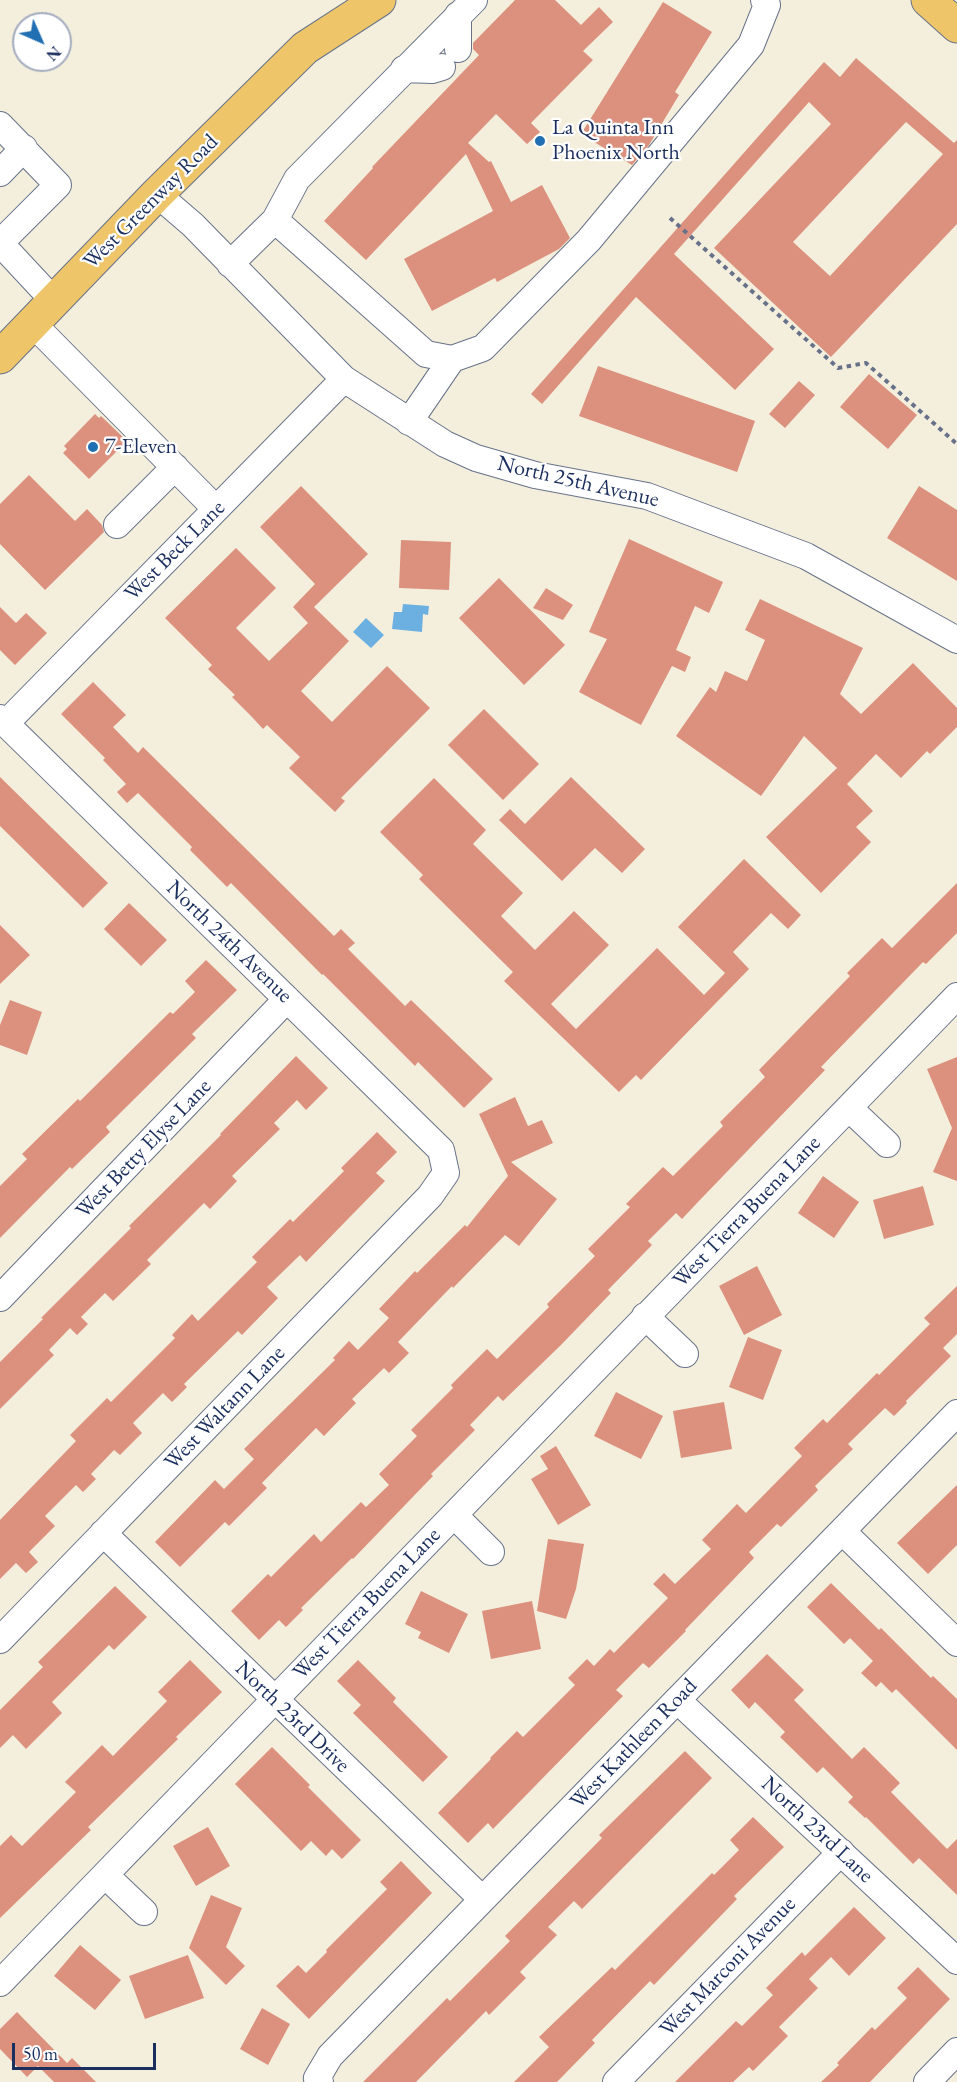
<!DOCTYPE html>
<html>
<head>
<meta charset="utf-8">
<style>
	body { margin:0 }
	#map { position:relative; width:957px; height:2082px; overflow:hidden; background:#f4efdc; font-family:"EB Garamond",serif }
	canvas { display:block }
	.north { position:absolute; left:12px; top:12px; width:60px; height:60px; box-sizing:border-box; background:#fff; border:2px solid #a4acbf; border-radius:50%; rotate:135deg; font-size:16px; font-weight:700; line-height:24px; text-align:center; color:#1b2f5e }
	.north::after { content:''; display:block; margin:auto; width:21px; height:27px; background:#1f6fb2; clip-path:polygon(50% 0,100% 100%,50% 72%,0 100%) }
	.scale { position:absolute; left:12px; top:2043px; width:144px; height:27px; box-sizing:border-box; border:3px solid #1b2f5e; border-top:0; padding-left:8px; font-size:18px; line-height:21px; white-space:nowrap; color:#1b2f5e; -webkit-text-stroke:4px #fff; paint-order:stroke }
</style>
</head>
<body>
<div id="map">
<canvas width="957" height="2082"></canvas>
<div class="north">N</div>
<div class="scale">50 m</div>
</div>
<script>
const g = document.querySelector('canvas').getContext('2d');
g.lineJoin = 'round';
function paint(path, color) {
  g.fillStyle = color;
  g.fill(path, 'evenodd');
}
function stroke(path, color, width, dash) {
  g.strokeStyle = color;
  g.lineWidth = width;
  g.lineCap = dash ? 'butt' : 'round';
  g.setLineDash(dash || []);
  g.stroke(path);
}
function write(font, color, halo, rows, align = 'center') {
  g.font = font + ' "EB Garamond",serif';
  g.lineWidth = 4.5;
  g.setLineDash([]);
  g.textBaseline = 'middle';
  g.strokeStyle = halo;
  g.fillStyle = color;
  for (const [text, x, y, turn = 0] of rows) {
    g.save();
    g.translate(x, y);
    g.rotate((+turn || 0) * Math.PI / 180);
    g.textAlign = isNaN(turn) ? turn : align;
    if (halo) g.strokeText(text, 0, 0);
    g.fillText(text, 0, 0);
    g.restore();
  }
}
const water = new Path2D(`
	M403,604l26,2 -1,9 -5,-1 -1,18 -30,-3 2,-17h8z
	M366,618l18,17 -13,13 -18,-16z`);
const building = new Path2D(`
	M515,0h40l26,25 18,-18 14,15 -30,29 10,9 -62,63 9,9 -13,12 -31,-30 -28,29 21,19 2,-1 20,41 31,-17 28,53 -11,11 -62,33 -2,-4 -63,33 -28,-52 89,-48 -27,-57 -100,106 -42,-39 49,-53 -1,-1 107,-112 -6,-6v-6z
	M663,2l49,30 -37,60 4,3 -30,50 -17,20 -51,-31z
	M856,58l98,85 3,-3v84l-126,133 -117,-109 117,-124 -22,-22 -135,152 100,95 -39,41 -99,-93 -94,107 -11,-10 293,-332 16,15zM906,122l37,32 -113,122 -37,-34z
	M598,366l157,55 -18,51 -158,-56z
	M869,374l48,41 -29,34 -48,-42z
	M799,381l16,14 -30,33 -16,-14z
	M95,414l4,4 2,-2 26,25 -38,38 -26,-26 4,-4 -3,-3z
	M29,475l46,46 12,-12 15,16 2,7 -59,58 -45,-46v-40z
	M301,486l67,68 -54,53 35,34 -48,50 31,31 55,-56 43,42 -89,90 4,3 -10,11 -46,-44 11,-11 -33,-32 -4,4 -11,-12 -20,-20 3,-2 -27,-26 4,-4 -47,-47 71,-70 40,40 -40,40 33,33 39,-38 -15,-16 22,-23 -55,-57z
	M919,486l38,24v71l-70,-43z
	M629,539l94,43 -14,31 -14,-7 -19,44 15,7 -6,15 -13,-6 -31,59 -62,-33 28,-53 -18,-7z
	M401,540l50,2 -2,48 -50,-2z
	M499,578l66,67 -41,40 -65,-67z
	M546,588l27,17 -10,15 -30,-12z
	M760,599l103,49 -23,46 21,20 52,-51 44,45v19l-27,27 -3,-3 -26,27 -25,-24 -29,30 26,27 -17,16 15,15 -50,51 -55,-56 71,-69 -33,-32 -43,60 -85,-60 34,-49 6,5 9,-21 22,10 18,-41 -20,-10z
	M0,607l16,16 10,-10 21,20 -32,32 -15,-15z
	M93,682l33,33 -13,12 25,26 5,-6 191,189 7,-7 14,14 -7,6 57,57 6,-6 82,79 -29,29 -46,-46 -3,4 -92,-92 -1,1 -91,-92 -4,4 -37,-37 2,-3 -54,-54 -11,10 -10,-11 9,-8 -23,-24 2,-2 -44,-44z
	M484,709l55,55 -36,36 -55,-55z
	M0,777l108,106 -25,25 -83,-82z
	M571,777l74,72 -23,24 -27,-25 -33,33 -63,-61 11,-11 15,15z
	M434,778l52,52 -13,14 50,49 -22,23 34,34 39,-39 35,34 -58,59 25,25 81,-81 47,47 21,-22 -47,-46 66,-68 57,56 -13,14 -17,-16 -38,39 16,17 -108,111 -5,-5 -17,17 -115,-111 9,-9 -94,-93 4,-4 -43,-43z
	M957,883v50l-31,31 -3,-2 -102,105 4,3 -127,132 -16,17 -6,-6 -28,28 4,4 -44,45 3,3 -50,52 -58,56 -5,-5 -28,29 5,5 -44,44 2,2 -80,83 -1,-1 -51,50 2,2 -17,17 -7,-7 -20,20 -28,-29 37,-37 3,3 43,-43 7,8 40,-40 5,5 23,-22 -10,-11 38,-38 -6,-6 42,-42 -2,-3 36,-36 10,10 52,-52 -2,-3 48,-48 -7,-7 42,-42 -4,-3 37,-37 10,9 50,-50 -3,-4 45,-45 -6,-7 91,-94 -3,-3 35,-35 10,10z
	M129,903l38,37 -26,26 -37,-37z
	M0,925l30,30 -30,29z
	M206,960l31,30 -45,44 4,4 -90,89 4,5 -38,37 -2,-2 -70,71v-52l27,-27 -5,-5 56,-55 2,2 90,-89 3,2 22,-22 -10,-11z
	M10,1000l32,12 -15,43 -27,-10v-20z
	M296,1056l32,32 -22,22 -9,-10 -23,23 6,6 -48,47 5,5 -27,28 -6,-6 -57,57 4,4 -38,37 -8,-8 -24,24 7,7 -11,11 -7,-7 -21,22 5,5 -54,54v-47l43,-43 -2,-1 90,-90 -2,-2 92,-91 -1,-1z
	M957,1057v124l-24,-9 19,-44 -25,-59z
	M515,1097l13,29 14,-6 11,23 -42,19 46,37 -38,47 -14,-11 -52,53 -1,-2 -54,56 11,11 -20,20 -5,-5 -32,31 4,4 -32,33 -8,-8 -54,55 5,5 -38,38 -4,-4 -45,45 -25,-25 60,-62 9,9 30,-30 -10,-10 91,-89 -2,-2 16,-17 9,9 31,-32 -10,-9 36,-38 2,2 48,-48 2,2 41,-51 -29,-62z
	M377,1132l20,20 -21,21 9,8 -79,81 -6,-7 -33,32 11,11 -36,37 -4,-4 -54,53 3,3 -15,15 -9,-9 -30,30 9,10 -22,22 -6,-5 -23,24 5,5 -13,13 -7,-7 -31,31 10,10 -26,26 9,10 -12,11 -10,-10 -16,16v-59l76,-79 -6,-6 37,-37 4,4 64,-64 -3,-3 20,-21 6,7 59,-59 -5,-5 38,-38 3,3 51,-51 -3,-3z
	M823,1176l36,26 -25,36 -36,-25z
	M923,1186l11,39 -50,14 -11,-39z
	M757,1266l25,49 -38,20 -25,-49z
	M957,1286v48l-14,14 8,8 -45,45 1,2 -13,13 -9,-8 -37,36 5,5 -38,37 3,4 -37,37 -4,-3 -28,28 5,6 -69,72 1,1 -37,37 -6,-5 -27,27 7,6 -130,133 -5,-6 -20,20 -30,-30 53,-54 -1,-1 27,-27 6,6 52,-52 -7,-7 19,-19 7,7 16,-17 4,4 54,-55 -15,-14 11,-11 11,11 36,-35 -9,-9 35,-36 9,9 56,-57 -8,-8 29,-29 4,4 50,-50 2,2 51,-51 -6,-6z
	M748,1337l34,13 -19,50 -34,-13z
	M616,1392l47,24 -22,43 -47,-23z
	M724,1402l8,47 -51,9 -8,-47z
	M556,1446l35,59 -33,20 -27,-46 17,-10 -8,-13z
	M957,1485v60l-29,29 -31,-31z
	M548,1539l36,5 -8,45 -10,30 -29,-8z
	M831,1583l48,47 2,-2 50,50 2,-2 24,23v51l-61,-61 -4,4 -11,-11 -5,5 -15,-14 12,-12 -23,-23 -6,6 -37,-37z
	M115,1586l32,31 -33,33 -5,-5 -57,57 10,11 -36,36 -13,-14 -13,13v-38l43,-43 -5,-5z
	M421,1591l47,23 -19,39 -31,-15 3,-6 -16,-8z
	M532,1601l9,48 -50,10 -9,-48z
	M767,1654l37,36 -10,10 58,59 12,-12 36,36 -9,9 56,57 10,-10v56l-38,-37 -6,6 -47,-47 -1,1 -17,-16 5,-5 -30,-30 -6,6 -37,-36 5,-5 -30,-30 -6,7 -18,-19z
	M190,1660l32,32 -46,45 2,2 -90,88 3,3 -91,88v-72l11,-11 11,11 54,-54 -11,-10 37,-37 11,11 54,-55 -9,-9z
	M358,1660l38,38 -3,4 55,55 -25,25 -70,-69 8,-8 -24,-24z
	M272,1747l38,38 -2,2 53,53 -19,19 -10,-10 -6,7 -15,-15 -10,10 -66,-67z
	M685,1751l27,27 -130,131 -8,-8 -26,26 9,8 -37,37 6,6 -37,37 -3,-4 -70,71h-53l84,-84 3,3 60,-60 -5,-5 97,-98 -3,-3z
	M753,1817l31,30 -50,49 3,3 -83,86 -4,-4 -58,59 3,3 -38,39h-43l35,-35 -10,-10 73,-70 3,3 97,-97 2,2 25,-25 -9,-10z
	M208,1827l22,39 -34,20 -23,-40z
	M401,1861l31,32 -123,126 -33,-33 22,-21 8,8 21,-21 -1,-2 61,-61 -7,-7z
	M211,1895l31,13 -16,39 19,19 -19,19 -37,-37z
	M854,1907l32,31 -37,38 -18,-19 -22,22 9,9 -39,39 9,9 -35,35 -4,-4 -16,15h-58l61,-61 6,5 31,-31 -7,-7 36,-36 3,4z
	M80,1945l41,35 -26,30 -41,-34z
	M188,1955l16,43 -59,21 -16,-43z
	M918,1967l32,32 -80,83h-49l18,-17 -2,-2 35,-36 3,3 32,-32 -10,-10z
	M262,2008l28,16 -22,41 -28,-16z
	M17,2012l50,51 5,-5 24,24h-42l-16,-16 -11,11 -27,-28v-20z`);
const path = new Path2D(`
	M670,218l168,150 28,-5 91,81`);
const minor = new Path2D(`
	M458,15v34
	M404,69l28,1 10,-3
	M0,125l58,60 -58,58 54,58
	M0,173l24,-25
	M157,194l36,31 151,154 101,65 31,14 59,17 112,21 159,60 151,84
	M275,220l151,134 26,5 31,-11 106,-108 162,-195 16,-40 -3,-5
	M230,264l45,-44 22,-41 177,-179
	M32,323l184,186
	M409,422l43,-63
	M117,525l58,-58
	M0,718l441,432 5,23 -16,23 -430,444
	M6,723l338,-344
	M849,1108l38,36
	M0,1298l287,-299
	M645,1316l40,38
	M454,1515l37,37
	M842,1531l115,112
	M103,1533l379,366
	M677,1700l280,261
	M105,1875l39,37
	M0,1983l957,-987
	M320,2082l-3,-4 13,-22 627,-643
	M616,2082l225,-230
	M927,2082l30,-31`);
const major = new Path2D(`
	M928,0l29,26
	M0,357l157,-163 148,-146 74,-48`);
const markers = [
	[540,141,6,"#1f6fb2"],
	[93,447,6,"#1f6fb2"]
];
const poiNames = [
	["La Quinta Inn",552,128],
	["Phoenix North",552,153],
	["7-Eleven",105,447]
];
const streetNames = [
	["West Greenway Road",151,202,-45],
	["North 25th Avenue",578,482,13],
	["West Beck Lane",175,551,-45],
	["North 24th Avenue",229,942,44],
	["West Betty Elyse Lane",144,1149,-46],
	["West Tierra Buena Lane",747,1212,-46],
	["West Waltann Lane",225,1408,-46],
	["West Tierra Buena Lane",367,1604,-46],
	["North 23rd Drive",292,1717,44],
	["West Kathleen Road",634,1744,-46],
	["North 23rd Lane",817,1830,43],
	["West Marconi Avenue",728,1967,-46]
];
paint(water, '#6cb0e2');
paint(building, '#db917e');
stroke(minor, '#67728a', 28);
stroke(major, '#67728a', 35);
stroke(path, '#67728a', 4, [4.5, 4.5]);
stroke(minor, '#fff', 26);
stroke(major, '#eec569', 33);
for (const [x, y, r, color] of markers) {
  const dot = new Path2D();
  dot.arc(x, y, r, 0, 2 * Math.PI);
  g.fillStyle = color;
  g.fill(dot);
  stroke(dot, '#fff', 2);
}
write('22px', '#1b2f5e', '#fff', poiNames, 'left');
write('22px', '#1b2f5e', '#fff', streetNames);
</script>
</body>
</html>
